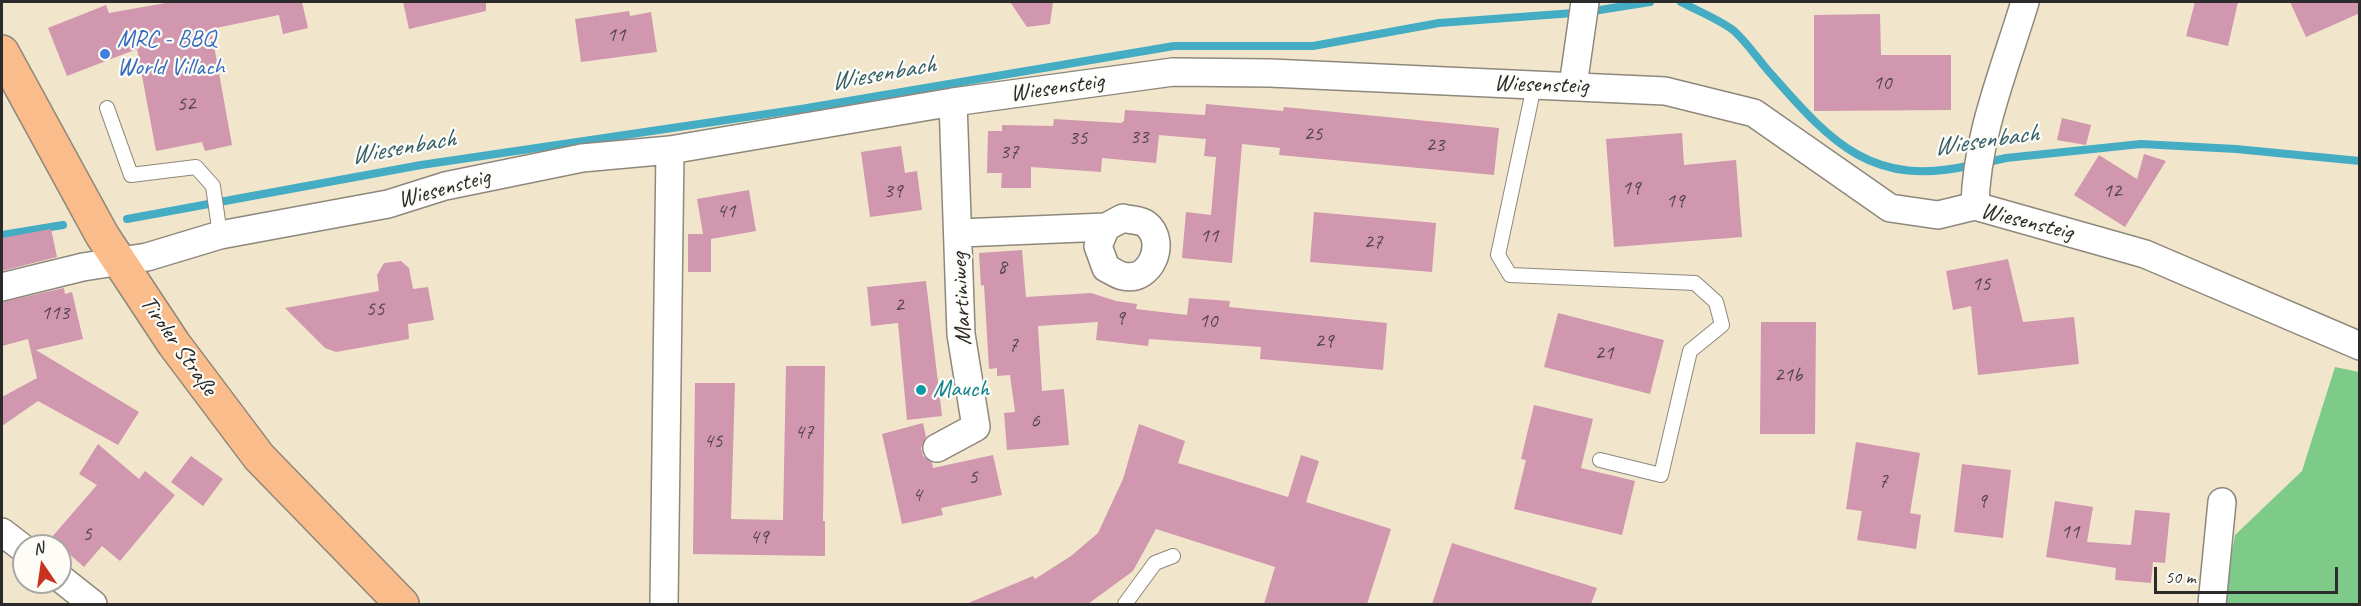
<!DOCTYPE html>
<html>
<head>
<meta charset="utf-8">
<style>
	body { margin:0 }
	#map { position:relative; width:2361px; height:606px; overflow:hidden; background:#f1e6cc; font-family:Caveat,sans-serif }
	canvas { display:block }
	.frame { position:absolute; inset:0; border:3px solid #2b2b2b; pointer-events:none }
	.north { position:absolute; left:12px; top:534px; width:60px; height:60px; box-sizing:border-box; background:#fdfcf7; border:2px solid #a9a8a5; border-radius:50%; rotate:347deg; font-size:16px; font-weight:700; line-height:24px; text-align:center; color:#2b2b2b }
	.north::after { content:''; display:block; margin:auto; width:21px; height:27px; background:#c8321e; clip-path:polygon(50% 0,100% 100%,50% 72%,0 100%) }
	.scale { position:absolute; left:2154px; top:567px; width:184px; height:27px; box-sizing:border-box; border:3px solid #2b2b2b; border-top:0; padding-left:8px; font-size:18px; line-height:21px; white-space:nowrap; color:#2b2b2b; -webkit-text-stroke:4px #fdfcf7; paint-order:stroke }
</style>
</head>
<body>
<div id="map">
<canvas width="2361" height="606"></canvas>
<div class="frame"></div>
<div class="north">N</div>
<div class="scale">50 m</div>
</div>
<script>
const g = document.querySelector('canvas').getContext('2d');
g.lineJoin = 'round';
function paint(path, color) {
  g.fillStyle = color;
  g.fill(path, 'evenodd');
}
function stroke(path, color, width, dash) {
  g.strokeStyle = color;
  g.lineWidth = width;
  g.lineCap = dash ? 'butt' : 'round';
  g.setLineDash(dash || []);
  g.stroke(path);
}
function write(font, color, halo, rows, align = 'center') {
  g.font = font + ' Caveat,sans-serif';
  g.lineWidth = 4.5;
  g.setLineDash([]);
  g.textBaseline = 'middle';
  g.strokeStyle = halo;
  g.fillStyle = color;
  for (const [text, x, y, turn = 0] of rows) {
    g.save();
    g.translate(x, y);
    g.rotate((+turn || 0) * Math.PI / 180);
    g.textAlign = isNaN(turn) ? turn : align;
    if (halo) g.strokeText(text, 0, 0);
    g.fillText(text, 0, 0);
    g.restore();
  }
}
const green = new Path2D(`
	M2335,367l24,5v232h-137l13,-69 67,-64z`);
const stream = new Path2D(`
	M1681,2c17,9 37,17 52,28 14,12 26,31 39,45 61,70 102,113 200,90
	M1984,163l22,-5 135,-14 95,5 124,12
	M127,219l294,-54 380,-56 373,-63h139l126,-23 148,-11 63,-10
	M2,235l61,-10`);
const building = new Path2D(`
	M171,2h131l6,26 -25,6 -4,-19 -68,14 21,116 -27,6 -3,-9 -46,9 -19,-102 -70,27 -19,-48 58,-23 3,8z
	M403,2h83v9l-77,18z
	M1010,2h43l-3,22 -23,3z
	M2195,2h43l-10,44 -42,-10z
	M2290,2h70v11l-54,24z
	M629,11l1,5 21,-4 6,40 -76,10 -6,-43z
	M1880,14l1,41h70v55l-137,1v-96z
	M1206,104l77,7 1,-4 215,21 -5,47 -215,-20 1,-7 -38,-4 -10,119 -50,-5 4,-46 25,3 5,-58 -12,-1 2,-17 -47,-4 -3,28 -54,-5 -1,14 -70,-5v21h-30l1,-15h-15l1,-42h14v-6l51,1 1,-7 67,4 3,-2 1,-11 80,5z
	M2062,118l29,7 -5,20 -29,-5z
	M1682,133l2,32 52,-5 6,77 -128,10 -8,-108z
	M901,146l4,27 12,-2 5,39 -52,7 -9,-65z
	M2144,154l22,7 -41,66 -51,-32 25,-40 38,24z
	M749,190l7,41 -45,8v33h-23v-38h15l-6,-35z
	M1314,212l122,11 -4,49 -122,-10z
	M51,229l6,28 -55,14v-33z
	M1022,250l4,47 65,-4 25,8 21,3 -1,5 51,6 2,-17 41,3 -1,6 158,16 -4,47 -123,-11 1,-12 -112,-8 -1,7 -52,-6 2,-18 -60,4 4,65 22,-2 5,56 -62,5 -3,-37 11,-1 -5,-37 -13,1v-8l-8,1 -5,-84 -3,1 -2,-33z
	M2008,259l15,63 51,-5 5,47 -101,11 -7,-69 -18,4 -7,-39z
	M401,261l8,7 4,21 15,-2 6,33 -26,4 1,15 -73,13 -11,-4 -40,-40 94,-17 -2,-16 7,-12z
	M926,281l16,135 -35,4 -9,-97 -27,3 -4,-39z
	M64,288l1,6 7,-2 11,47 -47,11 103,62 -21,33 -80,-44 -36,25v-29l35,-19 -9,-39 -26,7v-44z
	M1558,313l106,27 -14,54 -106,-27z
	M1761,322h55l-1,112h-55z
	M786,366h39l-2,155h2v35l-132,-2 2,-171h40l-4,136 52,1z
	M1534,405l59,14 -12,49 54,13 -13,54 -108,-26 12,-49 -5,-1z
	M923,423l3,14 -5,11 2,8 9,6 1,6 60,-13 9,40 -61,13 2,7 -41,9 -20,-90z
	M1139,424l46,17 -7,22 110,34 13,-42 18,6 -13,41 85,27 -24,75h-103l11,-37 -119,-38 -23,42 -45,33h-122l67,-28 2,3 36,-23 27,-23 25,-54z
	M1856,442l64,11 -10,60 11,2 -5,34 -59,-9 5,-29 -16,-2z
	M98,444l41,35 6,-8 30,24 -55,66 -18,-15 -18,21 -33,-29 46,-53 -18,-11z
	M191,456l32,23 -20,27 -32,-24z
	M1962,464l49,6 -8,68 -49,-6z
	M2055,501l38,6 -6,35 44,3 4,-35 35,3 -5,50 -12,-1 -2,21 -36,-3 1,-12 -70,-11z
	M1452,543l145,45 -6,16h-159z`);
const service = new Path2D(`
	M1534,86l-36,169 12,20 185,8 21,19 6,23 -32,26 -29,124 -61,-15
	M107,108l24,67 65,-8 17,19 7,49
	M1125,604l30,-41 18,-7`);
const minor = new Path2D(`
	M1573,86l12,-84
	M1975,206c1,-69 30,-138 50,-204
	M960,233l146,-6 17,-9c6,2 18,2 23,6 22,17 5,59 -23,52 -6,-1 -12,-6 -17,-8l-8,-22 8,-19
	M2,287l81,-20 64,-10 73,-22 168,-31 57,-18 137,-28 88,-8 283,-48 220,-30 97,1 395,18 89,22 136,95 48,7 37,-9 170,48 215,92
	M937,448l39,-21 -15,-93 -8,-232
	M2,532l22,17
	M60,578l33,26
	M664,604l6,-454
	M2212,604l10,-102`);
const primary = new Path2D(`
	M2,52l100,183 72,109 85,113 143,147`);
const markers = [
	[105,54,6,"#3f7fe0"],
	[921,390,6,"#0f9aa8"]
];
const numberNames = [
	["11",616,35],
	["10",1882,83],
	["52",186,104],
	["25",1313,134],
	["33",1139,137],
	["35",1078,138],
	["23",1435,145],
	["37",1009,152],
	["19",1631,188],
	["39",893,191],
	["12",2112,191],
	["19",1675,201],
	["41",726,211],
	["11",1209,236],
	["27",1373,242],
	["8",1002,267],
	["15",1981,284],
	["2",899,305],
	["55",375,309],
	["113",55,313],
	["9",1120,318],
	["10",1208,321],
	["29",1324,341],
	["7",1013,345],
	["21",1604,353],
	["21b",1788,375],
	["6",1035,421],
	["47",804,432],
	["45",713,441],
	["5",973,477],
	["7",1883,481],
	["4",917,495],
	["9",1982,501],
	["11",2070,532],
	["5",87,534],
	["49",759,537]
];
const shopNames = [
	["MRC - BBQ",117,40],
	["World Villach",117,68]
];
const streetNames = [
	["Wiesensteig",1541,85,2],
	["Wiesensteig",1057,88,-8],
	["Wiesensteig",444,189,-15],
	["Wiesensteig",2027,222,14],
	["Martiniweg",962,299,-93],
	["Tiroler Straße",178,346,55]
];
const cultureNames = [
	["Mauch",933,390]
];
const waterNames = [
	["Wiesenbach",883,74,-10],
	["Wiesenbach",1986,141,-8],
	["Wiesenbach",403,148,-10]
];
paint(green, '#7eca89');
stroke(stream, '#44adc4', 8);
paint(building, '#d097ae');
stroke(service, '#8e887c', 16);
stroke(minor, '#8e887c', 30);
stroke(primary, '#8e887c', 36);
stroke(service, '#fff', 14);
stroke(minor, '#fff', 27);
stroke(primary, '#f9bc8a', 33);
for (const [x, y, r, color] of markers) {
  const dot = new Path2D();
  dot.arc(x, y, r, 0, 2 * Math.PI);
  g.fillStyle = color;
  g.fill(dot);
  stroke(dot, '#fdfcf7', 2);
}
write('21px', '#54464c', null, numberNames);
write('24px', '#366cbe', '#fdfcf7', shopNames, 'left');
write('24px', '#2b2b2b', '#fdfcf7', streetNames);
write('24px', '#0d838f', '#fdfcf7', cultureNames, 'left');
write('italic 26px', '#355f68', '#fdfcf7', waterNames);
</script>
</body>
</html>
